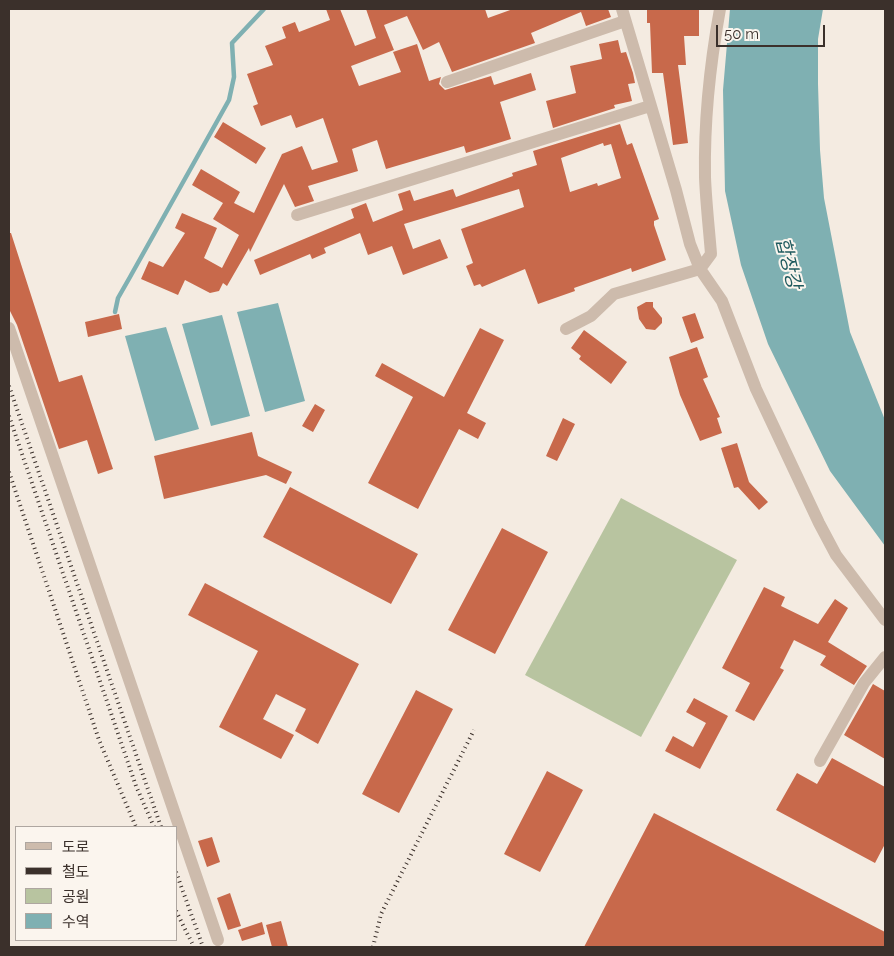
<!DOCTYPE html>
<html>
<head>
<meta charset="utf-8">
<style>
	body { margin:0 }
	#map { position:relative; width:894px; height:956px; overflow:hidden; background:#f4ebe1; font-family:Raleway,"Noto Sans KR",sans-serif }
	canvas { display:block }
	.frame { position:absolute; inset:0; border:10px solid #3b302b; pointer-events:none }
	.legend { position:absolute; left:15px; top:826px; width:162px; height:115px; box-sizing:border-box; background:#fbf5ee; border:1px solid #aea6a0; margin:0; padding:6px 9px; list-style:none; font-size:15px; color:#3b302b }
	.legend li { display:flex; align-items:center; gap:10px; height:25px }
	.legend b { width:25px; border:1px solid #aea6a0 }
	.scale { position:absolute; left:716px; top:25px; width:109px; height:22px; box-sizing:border-box; border:2px solid #3b302b; border-top:0; padding-left:6px; font-size:15px; line-height:18px; white-space:nowrap; color:#3b302b; -webkit-text-stroke:4px #fbf5ee; paint-order:stroke }
</style>
</head>
<body>
<div id="map">
<canvas width="894" height="956"></canvas>
<div class="frame"></div>
<ul class="legend">
<li><b style="height:6px;background:#cdbbac"></b>도로</li>
<li><b style="height:6px;background:#3b302b"></b>철도</li>
<li><b style="height:14px;background:#b8c4a0"></b>공원</li>
<li><b style="height:14px;background:#7fb0b2"></b>수역</li>
</ul>
<div class="scale">50 m</div>
</div>
<script>
const g = document.querySelector('canvas').getContext('2d');
g.lineJoin = 'round';
function paint(path, color) {
  g.fillStyle = color;
  g.fill(path, 'evenodd');
}
function stroke(path, color, width, dash) {
  g.strokeStyle = color;
  g.lineWidth = width;
  g.lineCap = dash ? 'butt' : 'round';
  g.setLineDash(dash || []);
  g.stroke(path);
}
function write(font, color, halo, rows, align = 'center') {
  g.font = font + ' Raleway,"Noto Sans KR",sans-serif';
  g.lineWidth = 4;
  g.setLineDash([]);
  g.textBaseline = 'middle';
  g.strokeStyle = halo;
  g.fillStyle = color;
  for (const [text, x, y, turn = 0] of rows) {
    g.save();
    g.translate(x, y);
    g.rotate((+turn || 0) * Math.PI / 180);
    g.textAlign = isNaN(turn) ? turn : align;
    if (halo) g.strokeText(text, 0, 0);
    g.fillText(text, 0, 0);
    g.restore();
  }
}
const green = new Path2D(`
	M621,498l116,62 -96,177 -116,-62z`);
const water = new Path2D(`
	M730,9h93l-5,30v45l2,66 4,48 26,134 35,88v126l-55,-75 -62,-127 -27,-79 -16,-74 -2,-101z
	M278,303l27,98 -40,11 -28,-100z
	M222,315l28,101 -39,10 -29,-102z
	M166,327l33,102 -44,12 -30,-105z`);
const stream = new Path2D(`
	M115,312l3,-14 12,-21 99,-177 5,-23 -2,-34 32,-34`);
const building = new Path2D(`
	M326,9h14l15,37 21,-8 -10,-29h119l3,9 25,-9h95l3,8 -25,9 -5,-14 -50,21 4,10 -83,29 -13,-30 -16,8 -16,-34 -23,9 10,25 -43,16 8,20 42,-14 -8,-20 24,-8 12,37 12,-4 -2,7 6,6 46,-14 3,9 37,-12 5,17 -36,12 11,37 -45,14 -2,-7 -78,23 -9,-29 -25,9 6,22 -50,15 6,15 -19,6 -11,-23 -34,68 -1,-4 -22,38 -4,-3 -4,8 -9,2 -25,-13 -7,15 -37,-16 8,-18 14,6 22,-34 -10,-5 7,-15 35,15 -13,30 18,10 17,-33 -26,-16 10,-16 -31,-18 9,-16 39,23 -6,11 20,10 28,-59 20,-8 10,24 26,-8 -15,-44 -27,10 -5,-13 -30,11 -8,-20 5,-2 -11,-30 26,-9 -8,-19 21,-8 -4,-11 13,-5 4,10 31,-12z
	M647,9h52v27h-15l2,29h-8l10,78 -15,2 -10,-72h-11l-2,-50h-3z
	M618,40l3,13 5,-1 7,21 2,10 -7,1 4,17 -18,4 1,3 -62,20 -7,-27 30,-8 -6,-27 32,-7 -3,-15z
	M223,122l43,26 -10,16 -42,-27z
	M620,124l7,21 5,-2 27,76 -5,2v4l12,35 -34,12 -1,-4 -57,20 1,3 -37,13 -13,-35 -43,18 -2,-3 -6,2 -8,-20 7,-3 -12,-34 63,-22 -5,-18 -115,35 9,25 27,-10 8,19 -45,17 -11,-29 -24,9 -8,-22 -36,15 2,5 -14,6 -2,-5 -50,21 -6,-15 100,-42 -3,-9 15,-6 7,19 30,-12 -5,-16 12,-4 4,11 39,-12 3,8 57,-21 -1,-3 25,-8 -4,-14zM603,143l1,3 7,-2 10,34 -23,8 -1,-3 -27,9 -9,-34z
	M9,233h2l48,149 23,-7 31,94 -15,5 -11,-34 -28,9 -42,-124 -8,-16z
	M646,302h7v5l9,11v5l-7,7 -9,-1 -7,-10 -2,-12z
	M695,313l9,25 -13,5 -9,-26z
	M119,314l3,15 -34,8 -3,-15z
	M480,328l24,12 -37,73 19,10 -8,16 -19,-10 -41,80 -50,-26 45,-86 -38,-21 7,-13 62,34z
	M584,330l43,32 -16,22 -32,-25 2,-3 -10,-8z
	M697,347l11,30 -5,2 17,38 -3,1 5,15 -22,8 -20,-46 -11,-38z
	M315,404l10,6 -12,22 -11,-6z
	M563,418l12,6 -18,37 -11,-5z
	M252,432l6,24 34,16 -6,12 -20,-9 -102,24 -10,-43z
	M737,443l12,39 19,20 -9,8 -21,-23 -4,1 -13,-40z
	M290,487l128,67 -27,50 -128,-67z
	M502,528l46,24 -53,102 -47,-24z
	M205,583l154,81 -41,80 -23,-13 11,-22 -30,-15 -13,25 31,16 -13,24 -62,-32 39,-76 -70,-36z
	M764,587l21,10 -4,9 37,18 17,-25 13,9 -20,34 39,24 -13,19 -34,-20 6,-9 -32,-16 -14,28 4,2 -30,51 -19,-10 15,-28 -28,-15z
	M873,684l12,7v68l-41,-24z
	M416,690l37,19 -54,104 -37,-19z
	M694,698l34,18 -28,53 -35,-18 8,-15 20,11 13,-24 -20,-11z
	M832,758l53,29v57l-10,19 -99,-53 21,-37 20,11z
	M547,771l36,19 -43,82 -36,-18z
	M654,813l231,119v15h-301z
	M212,837l8,25 -13,5 -9,-26z
	M230,893l11,33 -13,4 -11,-32z
	M281,921l7,26h-16l-6,-22z
	M262,922l3,12 -23,7 -4,-11z`);
const minor = new Path2D(`
	M622,9l54,181 14,54 10,25 22,32 34,88 63,134 17,32 49,65
	M447,82l178,-61
	M297,215l353,-109
	M9,328l209,612
	M566,329l25,-13 23,-22 86,-25 11,-15c-2,-26 -5,-51 -6,-77 -1,-56 5,-113 15,-168
	M820,761l44,-78 21,-26`);
const rail = new Path2D(`
	M9,386l152,441
	M9,416l127,370 18,41
	M9,472l90,268 37,87
	M176,872l27,75
	M176,911l18,36
	M373,947l8,-33 93,-184`);
const waterNames = [
	["합장강",788,263,76]
];
paint(green, '#b8c4a0');
paint(water, '#7fb0b2');
stroke(stream, '#7fb0b2', 4.5);
paint(building, '#c8694b');
stroke(minor, '#cdbbac', 12);
stroke(rail, '#3b302b', 4, [1, 4]);
write('italic 19px', '#1f5a5e', '#fbf5ee', waterNames);
</script>
</body>
</html>
